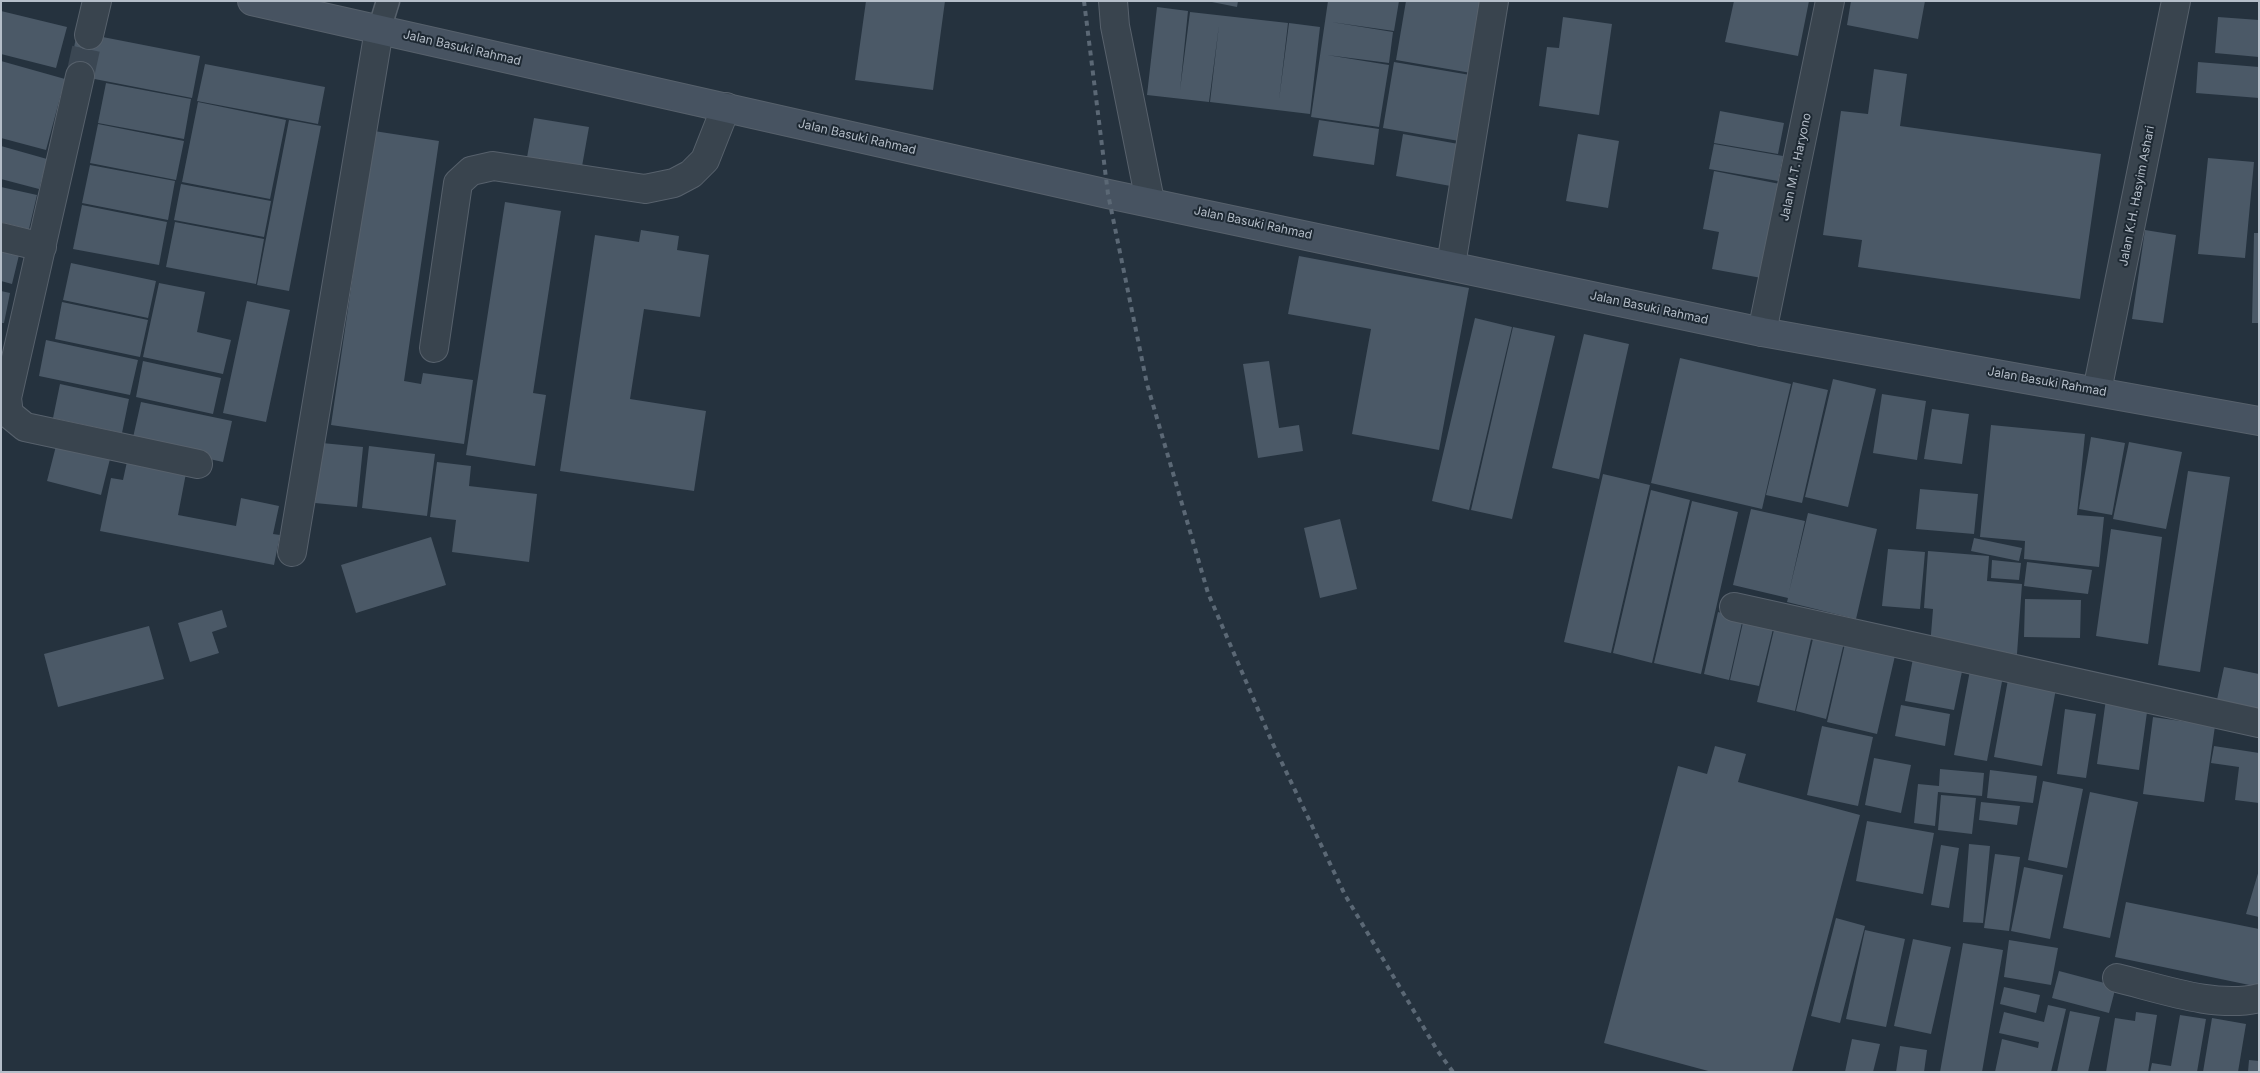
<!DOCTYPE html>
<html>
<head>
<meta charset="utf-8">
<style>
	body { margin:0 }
	#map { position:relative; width:2260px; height:1073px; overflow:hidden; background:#25323e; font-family:Inter,sans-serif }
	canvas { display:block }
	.frame { position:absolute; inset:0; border:2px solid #b5bec9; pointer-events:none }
</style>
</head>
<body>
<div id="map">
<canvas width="2260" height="1073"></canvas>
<div class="frame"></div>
</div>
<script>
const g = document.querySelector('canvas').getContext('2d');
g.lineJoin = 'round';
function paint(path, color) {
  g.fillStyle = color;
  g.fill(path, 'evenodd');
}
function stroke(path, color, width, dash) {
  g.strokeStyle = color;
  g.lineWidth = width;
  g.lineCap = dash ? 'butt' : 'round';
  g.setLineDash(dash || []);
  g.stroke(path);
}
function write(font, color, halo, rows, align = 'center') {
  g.font = font + ' Inter,sans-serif';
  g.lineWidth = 4;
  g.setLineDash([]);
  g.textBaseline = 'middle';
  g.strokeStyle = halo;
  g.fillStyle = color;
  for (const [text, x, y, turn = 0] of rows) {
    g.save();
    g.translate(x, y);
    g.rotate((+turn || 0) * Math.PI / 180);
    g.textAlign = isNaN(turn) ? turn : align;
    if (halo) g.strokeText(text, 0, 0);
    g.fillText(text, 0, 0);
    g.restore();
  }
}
const building = new Path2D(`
	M866,1h79l-12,89 -78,-10z
	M1207,1h31l-1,6z
	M1328,1h71l-5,30 -63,-9 62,10 -4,31 -62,-8 62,10 -10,62 -68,-10z
	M1406,1h84l-13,73 -81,-14z
	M1734,1h75l-11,55 -73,-14z
	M1851,1h74l-7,38 -71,-14z
	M1157,7l31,4 -8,79 10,-78 98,11 -9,77 10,-77 31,4 -10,87 -100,-12 9,-77 -10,77 -62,-7z
	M1,11l66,16 -11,41 -55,-14z
	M1563,17l49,7 -13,91 -60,-9 8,-59 12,1z
	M2218,17l41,3v37l-44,-4z
	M77,32l123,24 -8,42 -123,-24z
	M1,61l64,18 -19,71 -45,-12z
	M1394,62l82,14 -11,66 -82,-14z
	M2198,62l61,5v31l-63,-5z
	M205,64l120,23 -7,37 -121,-23z
	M1874,69l33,5 -7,52 201,28 -21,145 -222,-32 4,-27 -39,-5 18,-124 27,3z
	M106,83l85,16 -7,40 -86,-16z
	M198,102l88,18 -16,79 -88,-17z
	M1720,111l64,12 -6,31 -64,-11z
	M534,118l55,9 -8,45 -55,-9z
	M289,120l32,6 -32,165 -32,-6z
	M1319,120l60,9 -5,36 -61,-9z
	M98,124l86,17 -8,39 -86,-17z
	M374,131l65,10 -35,240 17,3 2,-11 50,7 -9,64 -133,-19z
	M1403,134l61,11 -8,42 -60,-11z
	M1578,134l41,7 -11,67 -42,-7z
	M1714,144l69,12 -5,25 -69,-12z
	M1,146l46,13 -8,30 -38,-10z
	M2208,158l46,4 -9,96 -47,-4z
	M90,165l85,16 -7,39 -86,-17z
	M1714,171l71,14 -18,94 -55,-10 7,-37 -16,-3z
	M181,184l90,17 -7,36 -90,-17z
	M1,187l36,8 -8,34 -28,-7z
	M505,202l56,9 -28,182 13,2 -11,71 -69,-11z
	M82,205l85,17 -8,43 -86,-16z
	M175,222l89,17 -8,45 -90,-17z
	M641,230l38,6 -2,14 32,5 -9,62 -56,-8 -14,90 76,12 -12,80 -134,-20 35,-236 44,7z
	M2145,230l31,5 -13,88 -31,-4z
	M2254,233h5v90h-7z
	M1,247l19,4 -8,33 -11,-3z
	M1299,256l170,32 -30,162 -87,-16 19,-105 -83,-15z
	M71,263l85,18 -8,37 -85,-18z
	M159,283l46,9 -8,40 34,8 -8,34 -80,-17z
	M1,291l9,2 -6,30h-3z
	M247,301l43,9 -24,112 -43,-9z
	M62,302l86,18 -8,37 -85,-18z
	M1475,318l37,9 -43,183 -37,-9z
	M1513,327l42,9 -43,183 -41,-9z
	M1584,334l45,10 -30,135 -47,-11z
	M46,340l92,20 -8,35 -91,-19z
	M1680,358l111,26 -29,125 -111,-26z
	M143,361l78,17 -8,36 -77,-17z
	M1269,361l10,67 20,-3 4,26 -45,7 -15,-94z
	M1833,379l43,10 -28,118 -43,-10z
	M1793,382l35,8 -26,113 -36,-8z
	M60,384l69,15 -7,34 -69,-15z
	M1882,394l44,7 -9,59 -44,-7z
	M141,402l91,19 -9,41 -91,-20z
	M1932,409l37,5 -7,50 -38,-5z
	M1991,425l94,9 -8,81 27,2 -5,50 -75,-8 1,-18 -45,-4z
	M2091,437l34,6 -13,72 -33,-6z
	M57,442l54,13 -10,40 -54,-14z
	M2129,442l53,10 -16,77 -53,-10z
	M322,443l41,4 -6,60 -42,-4z
	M369,446l66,8 -8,62 -65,-8z
	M128,457l59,11 -9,47 58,11 5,-28 38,8 -6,28 7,1 -6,30 -174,-34 11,-53 12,2z
	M437,462l34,4 -2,20 68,8 -8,68 -77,-10 4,-32 -26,-3z
	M2188,471l42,6 -30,195 -42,-7z
	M1603,474l47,11 -39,168 -47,-11z
	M1920,489l58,5 -4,40 -58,-5z
	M1651,490l39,10 -38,163 -39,-10z
	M1692,501l46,11 -37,162 -47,-11z
	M1751,509l54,12 -16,71 19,-79 69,16 -21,90 -69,-17 1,-4 -55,-13z
	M1340,519l17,70 -37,9 -16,-70z
	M2111,529l51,8 -14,107 -52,-8z
	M431,537l15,48 -90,28 -15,-48z
	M1974,538l48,10 -3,13 -48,-10z
	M1888,549l37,3 -5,57 -38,-3z
	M1928,551l61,5 -2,25 35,3 -5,70 -87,-7 3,-38 -9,-1z
	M1992,560l29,3 -2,17 -28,-2z
	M2027,562l65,8 -4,24 -64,-8z
	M2025,599l56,1 -1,38 -56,-1z
	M222,610l5,17 -15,5 7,21 -29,9 -12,-39z
	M1718,612l25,6 -14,62 -25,-6z
	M1777,617l37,9 -19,85 -38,-9z
	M1744,618l30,7 -15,61 -29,-6z
	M149,626l15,53 -106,28 -14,-53z
	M1816,626l30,8 -20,85 -30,-8z
	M1847,635l50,12 -20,87 -50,-12z
	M1914,653l50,9 -10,48 -49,-9z
	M1971,665l33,6 -17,90 -33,-6z
	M2224,667l35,7v45l-44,-10z
	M2009,674l48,9 -15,83 -48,-9z
	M2106,699l42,6 -9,65 -42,-6z
	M1901,705l49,9 -5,32 -50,-10z
	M2065,709l31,5 -10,64 -29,-4z
	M2153,717l62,9 -11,76 -61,-8z
	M1822,726l51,11 -15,69 -51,-11z
	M1715,746l31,8 -8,28 122,33 -68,257h-80l-108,-29 74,-277 29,8z
	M2214,746l45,7v50l-24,-3 4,-33 -28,-4z
	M1874,758l37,7 -10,48 -36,-8z
	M1940,769l44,4 -2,23 -44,-4 -3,34 -21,-3 4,-39 21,2z
	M1990,770l47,6 -4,27 -46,-5z
	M2043,781l40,8 -16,79 -39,-8z
	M2090,792l48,10 -28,136 -47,-10z
	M1941,795l35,3 -4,36 -34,-4z
	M1981,802l39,4 -3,19 -38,-5z
	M1867,821l67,12 -11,61 -67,-13z
	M1969,844l21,2 -7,77 -20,-1z
	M1941,845l18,3 -10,60 -18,-3z
	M1995,854l25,3 -11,74 -25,-3z
	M2024,867l39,8 -13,64 -39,-8z
	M2259,870v47l-13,-3z
	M2126,902l133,27v58l-144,-30z
	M1836,918l29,8 -25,97 -29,-7z
	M1865,930l40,9 -19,88 -40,-8z
	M1913,939l38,8 -20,87 -37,-8z
	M2009,940l49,8 -7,37 -47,-8z
	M1963,943l40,7 -21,122h-42z
	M2059,971l57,15 -7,27 -57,-15z
	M2004,987l36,8 -4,18 -36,-9z
	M2048,1005l18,4 -15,63h-56l7,-33 36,9 1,-6 -40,-9 5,-21 40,10z
	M2070,1011l30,6 -12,55h-31z
	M2136,1012l21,3 -9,57h-42l9,-54 20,3z
	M2180,1015l26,4 -9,53h-47l2,-9 19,3z
	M2212,1018l34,6 -8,48h-35z
	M1852,1039l28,5 -7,28h-28z
	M1900,1046l27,4 -3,22h-28z
	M2249,1060l10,1v11h-11z`);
const minorTunnel = new Path2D(`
	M80,76l9,-41`);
const service = new Path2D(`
	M379,30l9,-29`);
const minor = new Path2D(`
	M1113,1l2,25 35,175
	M89,35l8,-34
	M80,76l-73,322 2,16 16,13 173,37
	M1,237l41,10
	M1451,265l43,-264
	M1762,332l68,-331
	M434,348l24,-165 13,-12 22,-5 152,23 29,-6 17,-9 14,-14 21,-53
	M2097,391l79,-390
	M292,552l87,-522
	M1734,607l525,116
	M2117,978c42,10 99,31 142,20`);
const secondary = new Path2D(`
	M252,1l856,193 654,138 497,89`);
const rail = new Path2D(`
	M1084,1l24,193 39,190 61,209 64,149 73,153 92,155 16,22`);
const streetNames = [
	["Jalan Basuki Rahmad",462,48,13],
	["Jalan Basuki Rahmad",857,137,13],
	["Jalan M.T. Haryono",1796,167,-78],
	["Jalan K.H. Hasyim Ashari",2137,196,-79],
	["Jalan Basuki Rahmad",1253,223,12],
	["Jalan Basuki Rahmad",1649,308,12],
	["Jalan Basuki Rahmad",2047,382,10]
];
paint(building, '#4b5967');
stroke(minorTunnel, '#3b4753', 28, [28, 14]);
stroke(service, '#57616c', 25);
stroke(minor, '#57616c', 30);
stroke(secondary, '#57616c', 30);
stroke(service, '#39444e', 22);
stroke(minor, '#39444e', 28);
stroke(secondary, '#475361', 28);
stroke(rail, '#5b6875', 4, [5, 5]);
write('12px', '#b5bec9', '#1e2933', streetNames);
</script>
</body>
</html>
